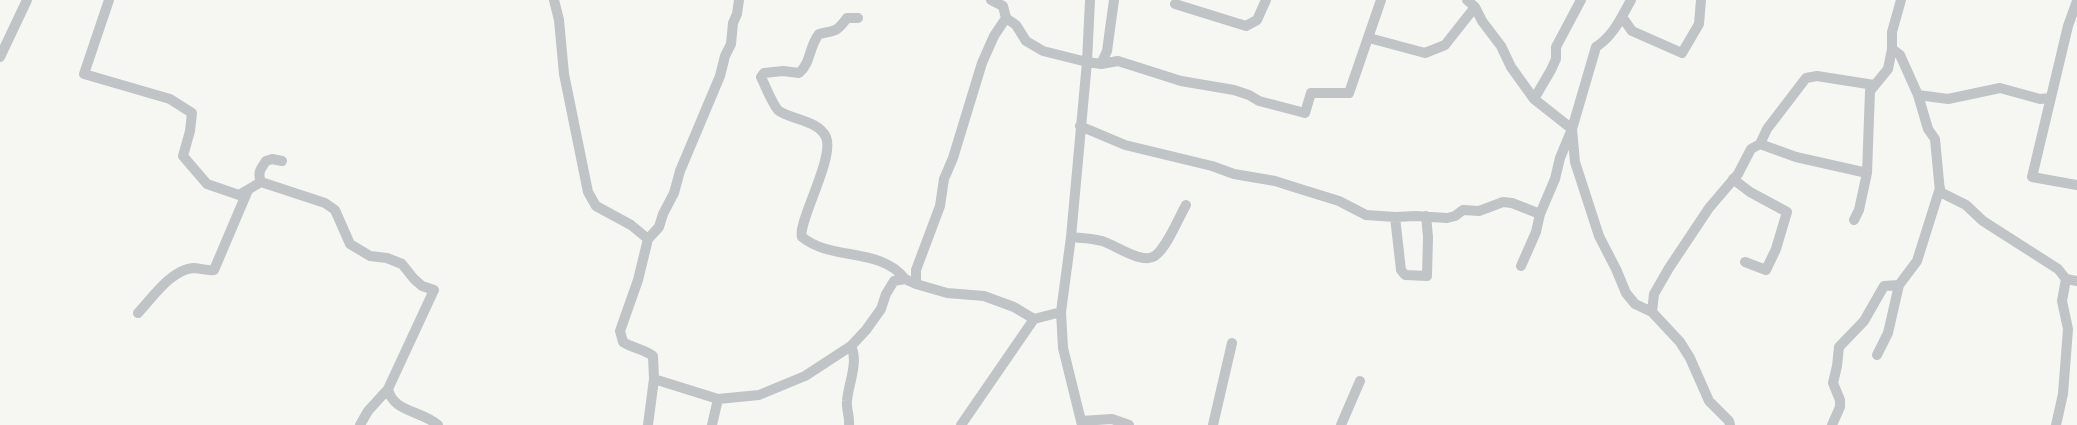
<!DOCTYPE html>
<html>
<head>
<meta charset="utf-8">
<style>
	body { margin:0 }
	canvas { display:block; background:#f6f6f3 }
</style>
</head>
<body>
<canvas width="2077" height="425"></canvas>
<script>
const g = document.querySelector('canvas').getContext('2d');
g.lineJoin = 'round';
function stroke(path, color, width, dash) {
  g.strokeStyle = color;
  g.lineWidth = width;
  g.lineCap = dash ? 'butt' : 'round';
  g.setLineDash(dash || []);
  g.stroke(path);
}
const minor = new Path2D(`
	M109,0l-25,74 86,25 22,14 -2,18 -7,25 24,28 32,11 22,-13 64,21 10,7 15,34 20,12 17,2 15,6 12,15 8,7 12,4 -46,99c5,23 32,21 50,36
	M554,0l5,20 5,54 24,118 8,14 35,19 17,14 -10,41 -18,51 3,11c9,6 21,7 30,14l1,23 -6,46
	M991,0l12,6 3,12 10,7 10,16 17,10 44,11 14,2 17,-3 63,20 53,9 15,5 10,6 46,12 6,-20h38l32,-93
	M1467,0l8,7 7,14 19,25 10,21 23,32 38,30 3,33 24,74 17,33 10,24 9,11 17,8 28,30 10,16 19,43 20,20 1,4
	M1901,0l-9,32v17l8,6 18,40 10,34 7,10 5,53 26,13 17,16 75,48 8,10 -4,22 6,28 -5,65 -7,31
	M2077,1l-9,25 -36,151 45,8
	M1175,4l71,22 11,-6 9,-20
	M1622,17l10,14 50,22 17,-29 2,-24
	M858,18h-11c-11,15 -12,12 -28,16 -10,12 -8,29 -20,39l-16,-2 -19,2 -3,4c4,8 12,29 18,34 14,9 39,9 47,26 9,21 -29,86 -24,100 29,24 79,10 103,42
	M1369,38l56,15 20,-8 30,-38
	M0,57l27,-57
	M1101,64l6,-13 7,-51
	M1918,95l30,4 52,-11 40,11 10,-1
	M1534,99l17,-29 5,-11v-12l25,-47
	M1080,126l45,19 87,21 22,8 41,7 22,7 42,13 27,14 29,2 21,-1 31,2 8,-2 8,-6 16,1 24,-9 9,1 28,11
	M1760,144l7,-15 39,-51 11,-2 57,9
	M1733,179l17,13 37,20 -11,37 -10,21 -21,-8
	M261,182c-4,-9 0,-14 5,-21l6,-2 10,2
	M1395,217l6,53 4,5 22,1 1,-39 -2,-21
	M1854,220l5,-10 8,-37
	M1071,237c10,1 21,1 31,4 14,4 41,25 54,14 12,-10 22,-36 30,-50
	M648,239l11,-12 4,-13 11,-21 6,-22 40,-95 5,-20 6,-12 2,-21 4,-9 2,-14
	M1521,266l15,-34 4,-18 15,-35 5,-21 12,-29 24,-82c18,-12 25,-29 35,-47
	M2066,279l11,2
	M916,284v-14l24,-64 4,-27 9,-21 29,-95 12,-27 12,-18
	M1652,312l2,-18 15,-26 40,-60 29,-34 13,-25 9,-5 36,13 71,16 3,-82 18,-22 4,-20
	M138,313c15,-16 33,-43 55,-45 7,0 14,3 21,2l34,-80
	M1877,355l11,-22 11,-48 18,-24 23,-73
	M654,379l64,20 41,-4 46,-19 46,-30 15,-16 15,-21 5,-15 8,-13 11,-2 11,5 31,9 37,3 30,11 20,12 27,-7
	M1081,421l31,-2 17,6
	M360,425l8,-14 20,-22
	M712,425l6,-26
	M849,425c1,-8 -3,-16 -2,-24 1,-16 12,-39 4,-55
	M961,425l73,-106
	M1082,425l-19,-77 -2,-36 10,-75 16,-175 3,-62
	M1213,425l19,-82
	M1341,425l19,-44
	M1832,425l8,-18v-7l-7,-17 4,-17 2,-19 25,-26 20,-35 15,-1`);
stroke(minor, '#c0c4c7', 10);
</script>
</body>
</html>
